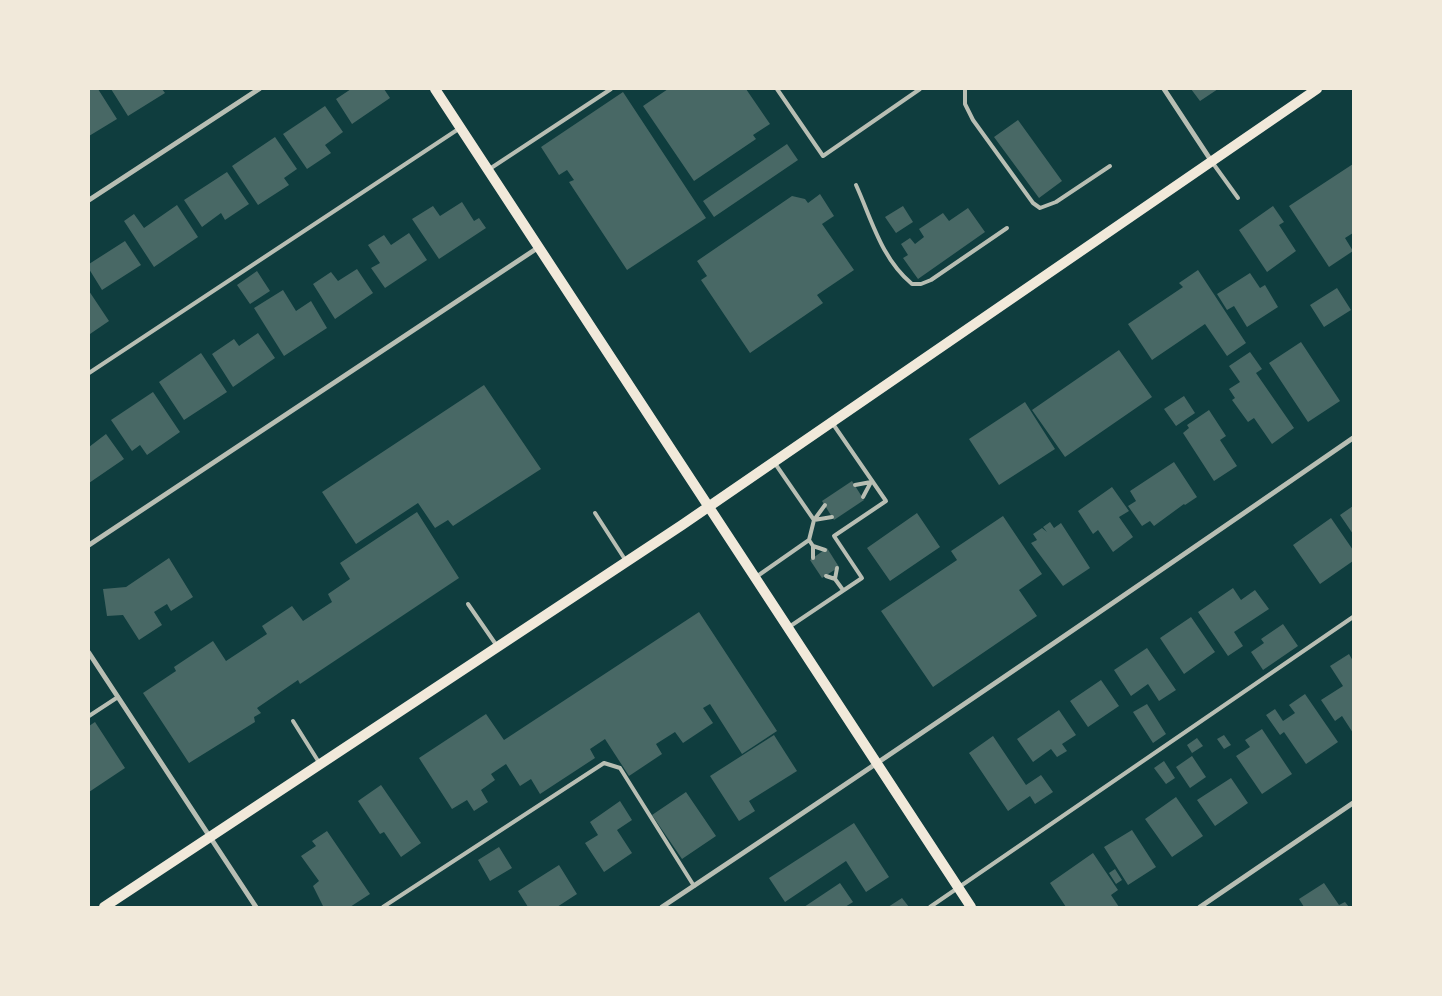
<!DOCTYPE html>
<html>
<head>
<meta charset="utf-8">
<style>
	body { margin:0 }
	#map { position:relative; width:1442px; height:996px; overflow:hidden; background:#0f3d3e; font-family:"Source Sans 3",sans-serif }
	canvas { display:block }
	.frame { position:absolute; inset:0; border:90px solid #f1e9da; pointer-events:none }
</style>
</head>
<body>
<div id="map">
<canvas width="1442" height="996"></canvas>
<div class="frame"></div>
</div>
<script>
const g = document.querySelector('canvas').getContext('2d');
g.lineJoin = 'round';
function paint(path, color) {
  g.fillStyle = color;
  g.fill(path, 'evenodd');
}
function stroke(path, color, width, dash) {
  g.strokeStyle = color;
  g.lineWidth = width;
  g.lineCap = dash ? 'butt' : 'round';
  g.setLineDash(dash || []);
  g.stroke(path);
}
const building = new Path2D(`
	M89,89h9l19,30 -28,17z
	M111,89h51l3,4 -37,23z
	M351,89h33l6,9 -38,26 -16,-25z
	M668,89h78l24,35 -17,11 3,4 -62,42 -51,-75z
	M1191,89h27l-18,12z
	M623,92l83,126 -79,52 -58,-88 5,-2 -7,-10 -8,5 -18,-28z
	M325,106l18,26 -18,13 6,8 -24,16 -24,-35z
	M1018,120l44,61 -23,17 -45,-61z
	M275,137l22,32 -13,9 5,7 -31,20 -26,-39z
	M787,144l11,16 -84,57 -11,-16z
	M1353,164v69l-8,5 8,13 -24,16 -40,-61z
	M227,172l22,32 -24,16 -4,-7 -19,14 -18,-27z
	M820,194l14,22 -12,8 32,46 -37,25 6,8 -73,50 -49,-73 6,-4 -10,-15 95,-65 13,3 3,4z
	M462,202l12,19 5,-3 7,10 -47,31 -27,-40 21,-13 7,10z
	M177,205l21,32 -44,30 -30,-46 10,-7 10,14z
	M903,206l10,16 -17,11 -11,-16z
	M1273,206l11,16 -5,3 17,26 -29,21 -28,-42z
	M968,208l17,24 -67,47 -15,-21 5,-3 -7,-11 9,-6 5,6 9,-7 -5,-8 24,-16 6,8z
	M409,233l18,27 -42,28 -14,-20 9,-5 -12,-18 16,-10 7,10z
	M125,241l16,24 -39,25 -13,-21v-5z
	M357,269l16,24 -38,26 -22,-35 18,-12 7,9z
	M1198,270l48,73 -19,13 -22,-32 -53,36 -24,-36 55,-37 -4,-4z
	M257,271l13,20 -20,13 -13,-19z
	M1250,273l10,15 5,-3 13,22 -31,20 -13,-21 -7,4 -10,-16z
	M1337,288l14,22 -27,17 -14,-22z
	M283,290l13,21 15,-10 16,27 -43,28 -30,-48z
	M89,291l20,30 -19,13 -1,-2z
	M258,333l17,25 -42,29 -21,-33 22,-15 5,7z
	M1301,342l39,59 -32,21 -39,-59z
	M1119,350l33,47 -87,60 -33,-47z
	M1250,352l12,17 -6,4 38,55 -22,16 -18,-26 -6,4 -16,-22 3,-2 -6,-9 11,-7 -11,-16z
	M201,353l26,39 -43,28 -25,-38z
	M484,385l57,84 -88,57 -5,-6 -13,8 -17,-25 -62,41 -34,-52z
	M153,392l27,40 -33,23 -7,-10 -8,6 -21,-31z
	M1184,396l11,17 -19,13 -12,-17z
	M1025,402l30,47 -56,36 -30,-46z
	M1209,410l17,26 -6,4 17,26 -23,15 -31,-48 6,-5 -2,-3z
	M106,434l18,25 -35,24v-36z
	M1174,462l23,35 -12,8 -1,-1 -30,22 -4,-5 -8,5 -14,-20 8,-5 -6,-10z
	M852,481l12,19 -30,20 -12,-19z
	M1112,487l17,24 -10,6 14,20 -20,15 -15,-22 -5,4 -15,-23z
	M1353,506v28l-13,-19z
	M417,512l42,66 -159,106 -2,-4 -41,28 4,5 -7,4 1,5 -66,41 -46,-70 33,-22 -2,-4 39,-26 13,20 41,-27 -5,-8 30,-20 11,15 29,-19 -4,-8 22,-15 -10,-16z
	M917,513l23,34 -50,34 -23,-33z
	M1003,516l39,58 -23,16 18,26 -104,71 -52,-76 76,-51 -6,-9z
	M1331,518l22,32v11l-33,23 -27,-39z
	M1050,522l4,6 7,-5 29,45 -27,18 -32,-43 6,-3 -4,-6 9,-6 5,4 -4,-5z
	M827,548l12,19 -17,11 -12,-18z
	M169,558l24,39 -22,14 -4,-7 -13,8 8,13 -23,15 -16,-25 -16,1 -4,-27 23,-2z
	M1233,588l8,12 14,-10 14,19 -35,23 9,14 -15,10 -30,-44z
	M699,612l78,119 -35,23 -32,-50 -7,4 10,15 -30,20 -8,-11 -19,12 6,10 -33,22 -24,-37 -15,10 5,9 -55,36 -9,-15 -11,7 -14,-22 -15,10 4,6 -14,10 7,12 -14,9 -7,-11 -15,9 -33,-51 67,-44 18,26z
	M1191,617l24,35 -31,22 -24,-36z
	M1283,624l15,22 -35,24 -12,-18 13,-9 -3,-4z
	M1147,648l29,42 -17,11 -11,-17 -17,12 -17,-26z
	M1349,654l4,7v72l-11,-17 -7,5 -14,-21 22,-14 -13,-20z
	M1101,680l18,26 -31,21 -18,-26z
	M1305,694l33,48 -32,22 -22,-32 -4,3 -14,-20 9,-6 8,12 12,-8 -6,-8z
	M1147,704l19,30 -13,9 -20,-31z
	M1059,710l17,25 -14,9 5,7 -10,6 -6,-8 -18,13 -16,-23z
	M95,722l30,46 -36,24v-66z
	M1262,729l30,45 -30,20 -26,-38 14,-9 -5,-7z
	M774,735l23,36 -48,30 6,10 -16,10 -29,-45z
	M1224,735l7,10 -7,4 -7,-10z
	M993,736l33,49 15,-10 12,17 -18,12 -5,-8 -22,15 -39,-58z
	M1197,738l6,8 -11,7 -5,-8z
	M1192,756l14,21 -16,11 -14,-21z
	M1164,761l11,17 -9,6 -12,-16z
	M1231,778l17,25 -33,23 -18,-26z
	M381,785l40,58 -20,14 -17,-25 -4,2 -22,-33z
	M686,792l30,44 -34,23 -30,-44z
	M1176,797l27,39 -31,21 -27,-38z
	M620,801l12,19 -15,10 15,23 -28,19 -19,-29 13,-8 -8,-13z
	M854,823l35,54 -23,15 -20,-31 -61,41 -16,-24z
	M1132,830l24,37 -28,18 -24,-38z
	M327,831l43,63 -20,13 -27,-1 -10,-20 6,-5 -18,-25 15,-10 -4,-5z
	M499,847l13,21 -22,13 -12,-21z
	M1093,853l25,37 -7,5 8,12h-53l-16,-24z
	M559,865l18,29 -20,13h-29l-10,-16z
	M1115,869l7,11 -6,4 -7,-11z
	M840,883l13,19 -8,5h-41z
	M1324,883l15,22 6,-3 4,5h-45l-5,-8z
	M902,898l7,9h-21z`);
const service = new Path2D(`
	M777,89l46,67 97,-67
	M965,89v15l8,16 60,83 7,5 16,-6 54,-36
	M1212,162l26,36
	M488,170l123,-81
	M856,185c16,35 25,73 56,99h9l10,-4 76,-52
	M89,373l371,-245
	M774,462l40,58 -5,20 4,6 12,4
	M855,485l16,-3 -8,15
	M825,505l-11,15 18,-3
	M595,513l31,48
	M813,546v12
	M837,568l-2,11 8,11
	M826,576l9,3
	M756,577l53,-37
	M468,604l29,42
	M789,627l73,-49 -28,-42 52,-35 -53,-77
	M89,716l29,-19
	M293,721l27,43
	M383,907l221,-144 16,5 74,118
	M930,907l423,-290`);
const minor = new Path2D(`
	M1164,89l48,73
	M89,200l170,-111
	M89,545l450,-298
	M89,653l167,254
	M662,907c232,-154 462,-311 691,-469
	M1200,907l153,-104`);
const secondary = new Path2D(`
	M435,89l536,818
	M104,907l578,-382 635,-436`);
paint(building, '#486865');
stroke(service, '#b8beb3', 4);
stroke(minor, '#b8beb3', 5);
stroke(secondary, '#f1e9da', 10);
</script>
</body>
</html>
